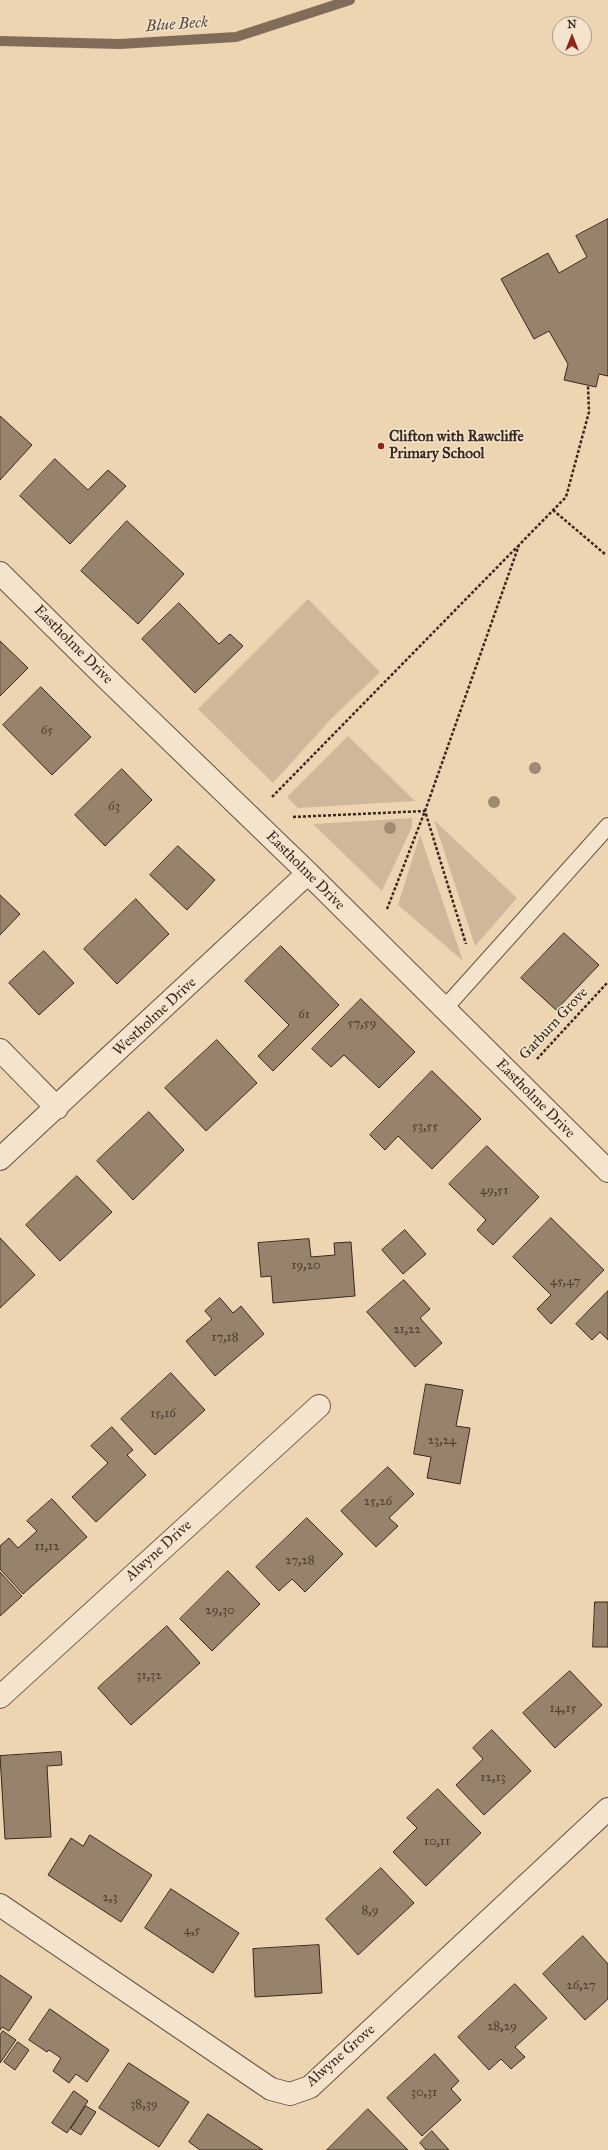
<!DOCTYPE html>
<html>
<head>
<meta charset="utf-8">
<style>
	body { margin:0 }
	#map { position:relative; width:608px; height:2150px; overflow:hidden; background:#eed5b2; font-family:"IM FELL Great Primer",serif }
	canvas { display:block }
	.north { position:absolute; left:552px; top:16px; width:40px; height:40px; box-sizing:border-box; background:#f4e4cd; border:1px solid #a99987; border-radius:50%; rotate:0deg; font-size:11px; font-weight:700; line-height:16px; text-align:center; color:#38281e }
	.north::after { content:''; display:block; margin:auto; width:14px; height:18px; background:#8f2418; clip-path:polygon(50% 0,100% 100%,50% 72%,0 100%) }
</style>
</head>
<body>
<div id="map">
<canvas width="608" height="2150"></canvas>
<div class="north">N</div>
</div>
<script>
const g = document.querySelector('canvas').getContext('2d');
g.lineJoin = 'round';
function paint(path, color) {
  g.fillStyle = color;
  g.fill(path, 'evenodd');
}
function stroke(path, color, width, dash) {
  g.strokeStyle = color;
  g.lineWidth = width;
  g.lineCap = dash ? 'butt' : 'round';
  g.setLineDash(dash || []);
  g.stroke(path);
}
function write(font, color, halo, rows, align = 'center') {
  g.font = font + ' "IM FELL Great Primer",serif';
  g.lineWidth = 3;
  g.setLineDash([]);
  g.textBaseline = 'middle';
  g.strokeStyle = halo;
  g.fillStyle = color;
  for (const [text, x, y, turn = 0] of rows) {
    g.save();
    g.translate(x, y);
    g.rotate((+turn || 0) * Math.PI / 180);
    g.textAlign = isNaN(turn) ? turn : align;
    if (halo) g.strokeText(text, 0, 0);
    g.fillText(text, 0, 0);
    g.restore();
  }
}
const green = new Path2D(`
	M308,599l72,73 -49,47 -58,64 -75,-74z
	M348,736l67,65 -117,7 -11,-11z
	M412,818v9l-30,64 -69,-67z
	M434,820l83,78 -42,48z
	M420,835l43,126 -65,-56z`);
const stream = new Path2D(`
	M0,41l120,3 116,-7 114,-37`);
const building = new Path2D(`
	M608,219v157l-9,-2 -3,13 -32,-7 4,-16 -19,-33 -15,8 -33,-60 47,-26 11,20 28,-16 -11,-21z
	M0,416l32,29 -32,35z
	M55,459l33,31 20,-20 18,16 -56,58 -50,-48z
	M127,521l57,53 -46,50 -57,-53z
	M179,603l40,41 11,-10 13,12 -48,47 -53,-54z
	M0,641l28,27 -28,28z
	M41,687l50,50 -39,38 -49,-50z
	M122,769l30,31 -47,46 -30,-31z
	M178,846l37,34 -28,30 -37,-35z
	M0,895l20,19 -20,21z
	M136,899l33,35 -52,50 -33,-35z
	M564,933l35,32 -43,45 -35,-32z
	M281,946l58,59 -66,66 -15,-15 31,-31 -44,-44z
	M44,951l30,32 -35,32 -30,-32z
	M361,999l54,53 -36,36 -35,-33 -13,12 -19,-18z
	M217,1040l40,43 -51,48 -41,-43z
	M432,1071l49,48 -49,50 -34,-33 -13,14 -15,-15z
	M149,1112l35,38 -51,50 -36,-39z
	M487,1146l52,51 -46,48 -16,-15 9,-10 -37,-36z
	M77,1176l35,36 -52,49 -34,-36z
	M551,1218l53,52 -53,54 -14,-15 14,-14 -38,-38z
	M405,1230l21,24 -23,20 -21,-24z
	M0,1238l35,37 -35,33z
	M309,1239l2,18 24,-2 -1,-12 17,-1 4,54 -82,7 -2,-27 -10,1 -3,-34z
	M404,1280l26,29 -10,9 22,25 -27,24 -48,-55z
	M608,1291v49l-8,-8 -8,8 -16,-16z
	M220,1298l13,15 8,-7 23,28 -49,42 -29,-35 26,-22 -7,-8z
	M171,1373l34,37 -50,45 -34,-36z
	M426,1384l37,6 -7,36 14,2 -10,56 -33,-6 4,-21 -17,-3z
	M112,1427l21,23 -6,5 19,20 -50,47 -24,-25 36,-34 -17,-17z
	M388,1467l26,27 -25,24 9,8 -22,21 -35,-36z
	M52,1499l35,38 -64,57 -23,-25v-23l9,-8 9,10 19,-17 -10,-10z
	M307,1518l36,36 -38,38 -13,-13 -13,12 -23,-24z
	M228,1571l32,33 -48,47 -32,-32z
	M0,1572l22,24 -22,20z
	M595,1602h13v45h-15z
	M167,1626l33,37 -69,62 -33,-37z
	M570,1671l32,34 -47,43 -32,-35z
	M492,1730l39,41 -47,44 -28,-30 27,-26 -10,-11z
	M61,1752l1,13 -15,1 4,71 -46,2 -5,-83z
	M438,1789l43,44 -55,53 -33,-34 24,-24 -10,-10z
	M90,1835l62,40 -31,47 -73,-47 23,-37 12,8z
	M381,1868l33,35 -56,52 -32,-36z
	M171,1889l68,44 -26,40 -68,-45z
	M583,1936l25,28v35l-23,21 -42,-46z
	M319,1945l3,48 -67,4 -2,-48z
	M0,1975l32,22 -23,34 -7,-4 -2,3z
	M515,1984l32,34 -32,29 10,10 -14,12 -10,-10 -12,11 -31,-33z
	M50,2009l59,41 -22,32 -11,-8 -7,9 -16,-12 8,-13 -12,-8 -2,2 -18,-12z
	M3,2031l13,9 -16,23v-28z
	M18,2042l11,8 -14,20 -11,-8z
	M435,2054l24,27 -8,8 10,11 -39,36 -35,-38z
	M129,2063l60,39 -30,45 -60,-39z
	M74,2091l14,10 -21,32 -15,-10z
	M86,2106l10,6 -15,23 -10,-6z
	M368,2109l40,41h-81z
	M208,2114l55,36h-63l-11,-8z
	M432,2131l17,19h-23l-6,-7z`);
const path = new Path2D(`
	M553,510l53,45
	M272,797l246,-251
	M293,817l132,-6 41,133
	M387,909l38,-98 94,-266 47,-48 23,-85 -1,-27
	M537,1059l71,-77`);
const lane = new Path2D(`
	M444,1009l164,-183`);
const street = new Path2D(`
	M0,573l103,102 205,198 300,298
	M0,1050l57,58
	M0,1159l308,-286
	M0,1697l319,-291
	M0,1905l271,184 19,5 20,-7 298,-278`);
const trees = [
	[535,768],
	[494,802],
	[390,828]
];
const markers = [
	[381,446,4,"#8f2418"]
];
const numberNames = [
	["65",47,731],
	["63",114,807],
	["61",304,1015],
	["57,59",362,1024],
	["53,55",425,1127],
	["49,51",494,1191],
	["19,20",306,1266],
	["45,47",565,1282],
	["21,22",407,1330],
	["17,18",225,1338],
	["15,16",163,1414],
	["23,24",442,1441],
	["25,26",378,1502],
	["11,12",47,1547],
	["27,28",300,1561],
	["29,30",220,1611],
	["31,32",149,1676],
	["14,15",563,1709],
	["12,13",493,1778],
	["10,11",437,1842],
	["2,3",110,1898],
	["8,9",370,1911],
	["4,5",192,1931],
	["26,27",581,1986],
	["28,29",502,2027],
	["30,31",424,2093],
	["38,39",144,2105]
];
const poiNames = [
	["Clifton with Rawcliffe",389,437],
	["Primary School",389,454]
];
const streetNames = [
	["Eastholme Drive",73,645,45],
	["Eastholme Drive",305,871,45],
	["Westholme Drive",155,1017,-43],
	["Garburn Grove",554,1024,-47],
	["Eastholme Drive",535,1099,45],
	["Alwyne Drive",159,1551,-42],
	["Alwyne Grove",341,2056,-41]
];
const waterNames = [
	["Blue Beck",177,25,-4]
];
paint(green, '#cfb899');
stroke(stream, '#806c59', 10);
paint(building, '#97826b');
stroke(building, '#38281e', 1);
stroke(lane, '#665343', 18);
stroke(street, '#665343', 24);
stroke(path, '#38281e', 2.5, [3, 2]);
stroke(lane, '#f4e4cd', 16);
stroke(street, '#f4e4cd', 22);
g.fillStyle = '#9f8a72';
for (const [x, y] of trees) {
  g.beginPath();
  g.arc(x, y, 6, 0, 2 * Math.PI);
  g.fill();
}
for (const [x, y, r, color] of markers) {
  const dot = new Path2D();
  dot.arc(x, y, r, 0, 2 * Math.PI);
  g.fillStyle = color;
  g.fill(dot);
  stroke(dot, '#f4e4cd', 1.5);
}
write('13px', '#503e31', null, numberNames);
write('bold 15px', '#38281e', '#f4e4cd', poiNames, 'left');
write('15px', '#38281e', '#f4e4cd', streetNames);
write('italic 16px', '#5c4a3b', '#f4e4cd', waterNames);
</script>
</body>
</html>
